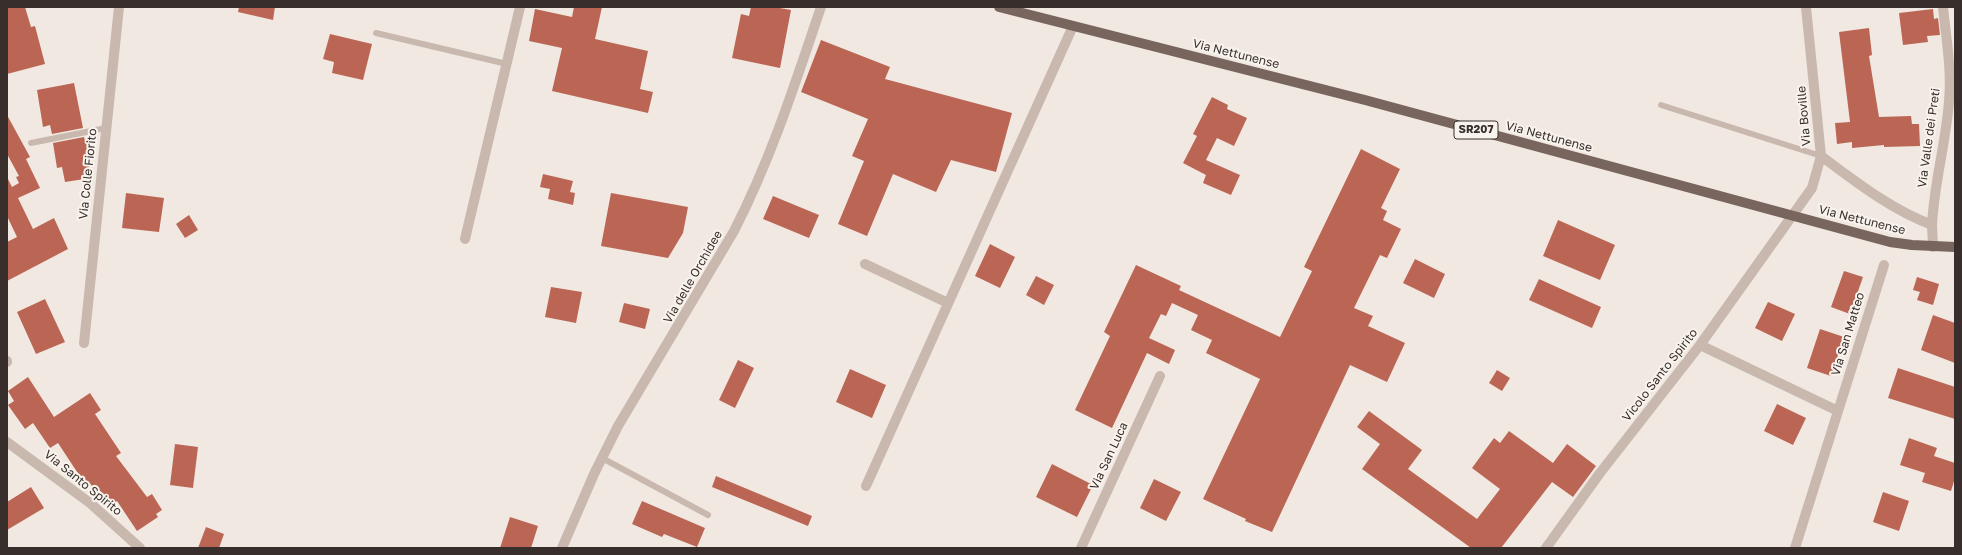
<!DOCTYPE html>
<html>
<head>
<meta charset="utf-8">
<style>
	body { margin:0 }
	#map { position:relative; width:1962px; height:555px; overflow:hidden; background:#f1e8e1; font-family:"Golos Text",sans-serif }
	canvas { display:block }
	.frame { position:absolute; inset:0; border:8px solid #382e2b; pointer-events:none }
</style>
</head>
<body>
<div id="map">
<canvas width="1962" height="555"></canvas>
<div class="frame"></div>
</div>
<script>
const g = document.querySelector('canvas').getContext('2d');
g.lineJoin = 'round';
function paint(path, color) {
  g.fillStyle = color;
  g.fill(path, 'evenodd');
}
function stroke(path, color, width, dash) {
  g.strokeStyle = color;
  g.lineWidth = width;
  g.lineCap = dash ? 'butt' : 'round';
  g.setLineDash(dash || []);
  g.stroke(path);
}
function write(font, color, halo, rows, align = 'center') {
  g.font = font + ' "Golos Text",sans-serif';
  g.lineWidth = 4;
  g.setLineDash([]);
  g.textBaseline = 'middle';
  g.strokeStyle = halo;
  g.fillStyle = color;
  for (const [text, x, y, turn = 0] of rows) {
    g.save();
    g.translate(x, y);
    g.rotate((+turn || 0) * Math.PI / 180);
    g.textAlign = isNaN(turn) ? turn : align;
    if (halo) g.strokeText(text, 0, 0);
    g.fillText(text, 0, 0);
    g.restore();
  }
}
const building = new Path2D(`
	M7,7h18l6,20 4,-1 10,38 -38,10z
	M239,7h36l-2,13 -35,-8z
	M574,7h28l-7,32 53,12 -8,38 13,3 -5,21 -96,-22 10,-43 -33,-7 6,-32 37,8z
	M751,7h23l17,3 -11,58 -48,-10 9,-44 8,2z
	M1933,9l1,10 4,-1 2,17 -13,1 1,6 -25,3 -4,-32z
	M1869,28l3,27 -3,1 10,61 32,-1 1,8h7l1,22 -36,1v-2l-32,3v-6l-15,2 -2,-21 15,-1 -11,-90z
	M330,34l42,10 -9,36 -31,-7 2,-11 -11,-3z
	M821,40l69,27 -5,12 127,34 -16,59 -45,-12 -15,32 -43,-18 -26,62 -29,-12 26,-63 -12,-5 16,-37 -67,-27z
	M74,83l9,45 -31,6 -2,-9 -7,2 -6,-37z
	M1212,97l16,8 -1,4 20,9 -13,28 -17,-8 -11,22 34,15 -9,20 -28,-12 3,-8 -23,-12 14,-27 -4,-2z
	M7,115l23,42 -4,2 14,29 -22,10 15,31 21,-11 14,31 -61,32v-39l10,-5 -10,-21v-39l5,10 7,-4 -3,-6 3,-1 -12,-22z
	M84,137l1,4 5,-1 3,17 -5,1 3,20 -26,4 -3,-15 -5,1 -4,-25z
	M1361,149l39,20 -19,39 6,3 -4,9 18,9 -14,29 -7,-3 -26,53 19,8 -5,10 37,17 -18,39 -37,-17 -78,167 -27,-11 1,-2 -43,-20 57,-120 -54,-26 6,-13 -21,-10 7,-15 -26,-12 -6,13 -5,-2 -12,24 26,12 -6,14 -22,-11 -35,75 -37,-18 35,-74 -6,-4 32,-67 45,21 -2,4 101,47 32,-66 -8,-4z
	M543,174l30,7 -3,11 5,1 -2,12 -25,-6 2,-10 -10,-2z
	M126,193l38,5 -5,34 -37,-4z
	M611,193l77,14 -5,26 -15,25 -67,-12z
	M773,196l46,19 -10,23 -46,-19z
	M189,215l9,15 -13,8 -9,-14z
	M1558,220l57,25 -15,35 -57,-24z
	M990,244l25,13 -15,31 -25,-12z
	M1415,259l30,15 -11,24 -31,-15z
	M1844,271l19,6 -13,37 -19,-7z
	M1036,276l18,9 -10,20 -18,-10z
	M1917,277l22,7 -6,21 -16,-5 3,-8 -7,-2z
	M1539,279l62,28 -9,21 -63,-28z
	M551,287l31,5 -6,31 -31,-6z
	M45,299l20,43 -29,12 -19,-42z
	M1768,302l27,12 -13,27 -27,-13z
	M624,303l26,6 -5,20 -26,-7z
	M1933,315l22,8v40l-34,-13z
	M1820,329l24,8 -13,39 -24,-8z
	M738,360l16,8 -19,40 -16,-8z
	M1898,368l57,19v32l-67,-21z
	M850,369l36,16 -14,33 -36,-16z
	M1497,370l13,8 -8,13 -13,-8z
	M28,377l26,40 36,-24 11,17 -6,4 26,39 -5,3 31,41 5,-3 10,16 -6,4 2,3 -21,14 -20,-30 -8,7 -21,-27 -3,3 -27,-41 -8,5 -17,-25 -8,6 -17,-24 6,-4 -6,-10z
	M1777,404l29,14 -13,27 -29,-14z
	M1369,411l53,39 -14,19 69,50 23,-30 -28,-21 22,-30 6,5 9,-12 44,32 14,-19 29,22 -23,31 -21,-15 -51,66h-30l-109,-79 18,-25 -23,-17z
	M1909,438l28,10 -3,8 21,7v15l-4,13 -29,-9 3,-9 -25,-8z
	M175,444l23,3 -5,41 -23,-3z
	M1052,464l41,21 -16,32 -41,-20z
	M716,476l96,40 -4,10 -96,-39z
	M1154,479l27,13 -15,29 -26,-13z
	M31,487l13,21 -37,22v-28z
	M1883,492l26,9 -10,30 -26,-9z
	M642,501l63,27 -8,19 -33,-13 -2,3 -30,-13z
	M510,517l28,9 -7,22h-31z
	M206,527l18,7 -5,14h-21z`);
const service = new Path2D(`
	M376,33l131,31
	M1661,105l160,51
	M31,143l75,-15
	M602,458l106,57`);
const minor = new Path2D(`
	M1821,156c35,26 69,53 111,69l1,22
	M1932,225c2,-42 14,-82 17,-124 3,-31 -3,-63 -6,-94
	M465,239l55,-232
	M865,264l83,39
	M84,343l35,-336
	M1700,345l138,66
	M7,361v1
	M7,442l83,61 50,45
	M866,486l207,-460
	M562,548l32,-74 24,-48 116,-195c37,-72 61,-147 87,-224
	M1081,548l79,-172
	M1546,548l54,-75 100,-128 112,-157 9,-32 -15,-149
	M1795,548l89,-283`);
const primary = new Path2D(`
	M999,7l366,93 525,142 22,3 43,2`);
const shields = [
	[1476,130,44]
];
const shieldNames = [
	["SR207",1476,130]
];
const streetNames = [
	["Via Nettunense",1236,54,14],
	["Via Boville",1804,116,-95],
	["Via Nettunense",1549,137,15],
	["Via Valle dei Preti",1929,138,-82],
	["Via Colle Fiorito",88,174,-84],
	["Via Nettunense",1862,220,14],
	["Via delle Orchidee",693,277,-60],
	["Via San Matteo",1848,334,-73],
	["Vicolo Santo Spirito",1660,375,-52],
	["Via San Luca",1109,456,-65],
	["Via Santo Spirito",83,483,39]
];
paint(building, '#b65');
stroke(service, '#c9b8ae', 6);
stroke(minor, '#c9b8ae', 10);
stroke(primary, '#78655e', 10);
for (const [x, y, w] of shields) {
  const box = new Path2D();
  box.roundRect(x - w / 2, y - 9, w, 18, 3);
  g.fillStyle = '#f9f3ed';
  g.fill(box);
  stroke(box, '#382e2b', 1);
}
write('bold 11px', '#382e2b', null, shieldNames);
write('12px', '#382e2b', '#f9f3ed', streetNames);
</script>
</body>
</html>
